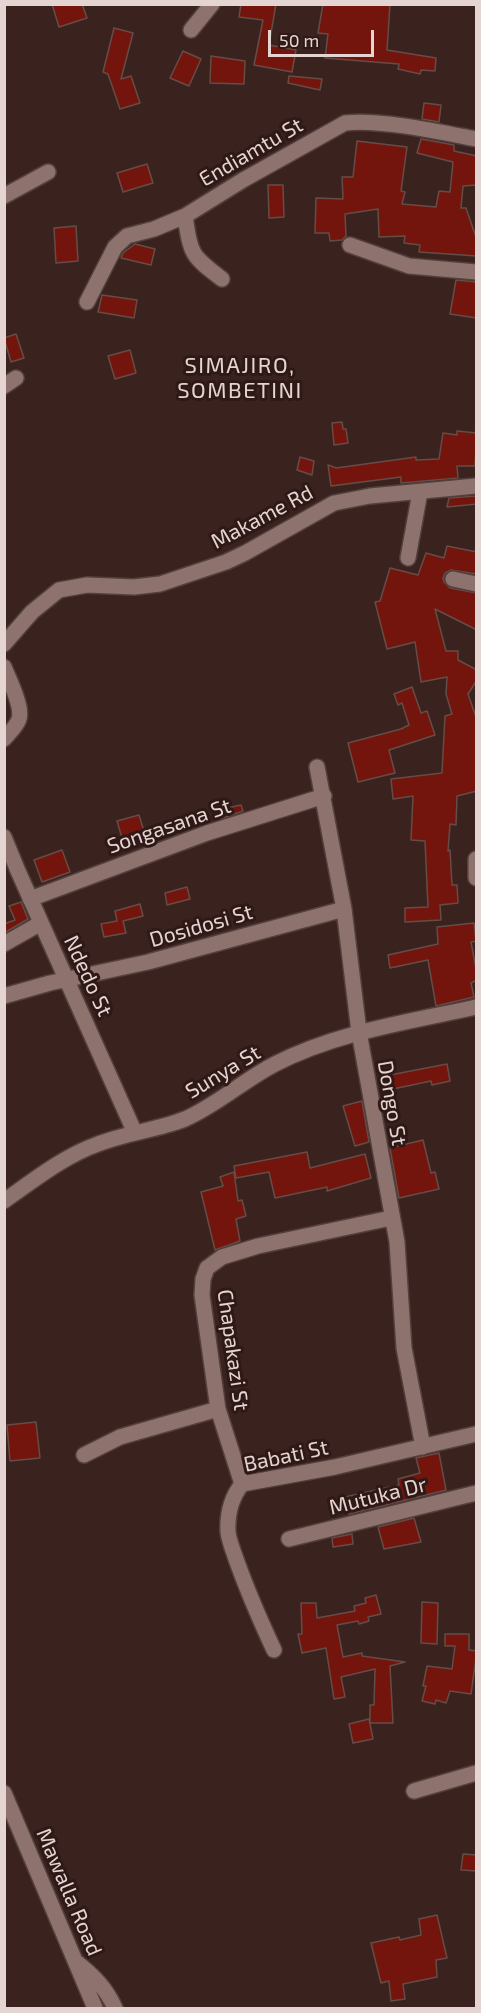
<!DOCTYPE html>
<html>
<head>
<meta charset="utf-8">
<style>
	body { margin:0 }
	#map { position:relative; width:481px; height:2013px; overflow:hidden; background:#3a231f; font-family:"Exo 2",sans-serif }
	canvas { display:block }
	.frame { position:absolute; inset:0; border:6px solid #e5d5d2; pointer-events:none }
	.scale { position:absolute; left:268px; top:30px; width:106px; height:27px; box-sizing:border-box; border:3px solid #e5d5d2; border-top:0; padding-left:8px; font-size:18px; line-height:21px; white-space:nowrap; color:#e5d5d2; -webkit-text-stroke:4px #2f1916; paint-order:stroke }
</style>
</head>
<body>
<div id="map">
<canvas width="481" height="2013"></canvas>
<div class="frame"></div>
<div class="scale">50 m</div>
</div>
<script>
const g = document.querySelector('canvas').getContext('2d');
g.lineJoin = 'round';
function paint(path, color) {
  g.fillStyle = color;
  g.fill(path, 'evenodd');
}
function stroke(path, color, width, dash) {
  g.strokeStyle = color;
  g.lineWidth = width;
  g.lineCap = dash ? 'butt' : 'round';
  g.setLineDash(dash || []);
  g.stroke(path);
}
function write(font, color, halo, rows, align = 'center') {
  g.font = font + ' "Exo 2",sans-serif';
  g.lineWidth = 6;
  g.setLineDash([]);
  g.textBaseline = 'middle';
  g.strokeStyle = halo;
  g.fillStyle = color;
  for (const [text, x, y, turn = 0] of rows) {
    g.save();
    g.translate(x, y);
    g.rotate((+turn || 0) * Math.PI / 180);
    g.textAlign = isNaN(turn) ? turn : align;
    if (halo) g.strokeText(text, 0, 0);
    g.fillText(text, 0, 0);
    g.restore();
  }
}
const building = new Path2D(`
	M52,4h30l5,14 -28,9z
	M241,4h35l-7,41 27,5 -4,22 -38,-7 9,-45 -24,-3z
	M323,4h67l-3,46 49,8 -1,13 -14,-1 -1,4 -22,-5 1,-5 -74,-6 3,-24 -10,-1z
	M114,28l19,5 -12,46 10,-3 9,27 -20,6 -12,-35 -5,-2z
	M183,51l18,8 -12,27 -19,-8z
	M211,56l34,5 -1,23 -34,-1z
	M289,76l33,3 -2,11 -32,-7z
	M424,103l17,2 -2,17 -17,-3z
	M421,139l33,6v6l23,5v29l-14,1 -2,22h5l11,32v16l-58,-4 1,-7 -16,-2 1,-7 -26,1 -1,-28 -33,5 1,22 -4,4 -12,1 -1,-8h-14l1,-35 27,1 -1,-22h11l4,-36 50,6 -6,44 4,1 -3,12 34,3 3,-16 11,1 3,-30 -36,-9z
	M147,164l6,19 -30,9 -6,-19z
	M268,185h15l1,32 -15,1z
	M76,226l2,35 -22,2 -2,-35z
	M135,244l20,5 -4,16 -30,-7 2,-5z
	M456,280l21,2v36l-27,-4z
	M102,295l35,5 -3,18 -36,-6z
	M16,334l8,24 -13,4 -7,-24z
	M130,350l6,23 -21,6 -7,-23z
	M342,422l1,7h3l2,14 -14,2 -2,-22z
	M457,431l20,2 -2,33h-18l1,12 -57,5v-6l-70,9 -3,-21 8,3 80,-11v3l23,-1 4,-26 14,2z
	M300,457l14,4 -2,14 -15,-5z
	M477,496v8l-30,3 2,-9z
	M447,546l30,6v22l-26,-4 -6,3 -2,5 1,4 6,6 27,5v37l-42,-21 11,42h12v9l19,10v10l-9,14 9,26v71l-20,5 -1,29 -6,-1 -2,27 2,-1 2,35h5l1,18 -18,2 1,15 -36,2v-14l23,-1 -3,-66 -14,-1 2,-44 -20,3 -2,-20 51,-6 3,-57 7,-2 -6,-20 1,-17 -26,5 -6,-40 -28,7 -12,-47 5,-1 10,-33 28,7 8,-22 18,5z
	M412,687l9,26 6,-2 8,24 -46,15 6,23 -37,9 -10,-39 53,-14 8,-4 -7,-22 -4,2 -4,-11z
	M241,805l2,6 -23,8 -2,-9z
	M139,815l8,26 -22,7 -8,-27z
	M62,850l8,22 -28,10 -8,-22z
	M187,887l3,12 -23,6 -2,-12z
	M21,902l7,17 -24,14v-9l11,-4 -6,-14z
	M140,904l3,12 -20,5 3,12 -22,4 -3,-13 16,-3 -2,-10z
	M474,923l2,18 -5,1 6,32v6l-6,3 3,14 -38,9 -8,-46 -38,8 -2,-13 50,-11 -1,-17z
	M447,1064l3,17 -18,4 -1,-4 -38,8 -3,-14z
	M362,1101l7,41 -14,4 -12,-40z
	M423,1140l8,33 4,-1 4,17 -40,9 -9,-50z
	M307,1152l3,16 55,-14 6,24 -44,13v-4l-52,11 -6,-26 -33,6 -2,-12z
	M234,1172l4,29 4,-1 4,16 -10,3 4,22 -25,9 -14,-58 22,-6 -3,-9z
	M36,1422l4,36 -30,3 -3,-36z
	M439,1453l7,37 -97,24 -4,-17 54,-12 -1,-6 22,-6 -4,-15z
	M414,1518l7,24 -37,7 -6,-22z
	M352,1534l1,10 -20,3 -1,-9z
	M376,1595l5,19 -13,3 1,4 -10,3 -1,-3 -21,4 6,32 19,-4v3l43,6 -15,4 3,57h-23v-18h4l1,-36 -34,8 4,20 -11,2 -8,-51 -24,5 -4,-19h4l-1,-31h15l1,15 38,-7 -1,-5 12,-3 -1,-5z
	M422,1602l16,1 -1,41 -16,-1z
	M445,1634h24v16l8,1 -6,43 -21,-3 -4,12 -10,-3 -1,4 -13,-3 4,-15h-3l4,-20 25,3 3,-23h-10z
	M369,1719l4,20 -20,4 -4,-19z
	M463,1854l14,1v16l-16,-1z
	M437,1915l10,43 -11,2 1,17 -34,7 2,15 -14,2 -2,-20 -8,2 -10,-40 28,-6 1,3 21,-5 -2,-16z`);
const street = new Path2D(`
	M191,30l21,-26
	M4,196l44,-24
	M185,216c6,38 5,39 37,63
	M350,245l59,21 67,6
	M87,302l28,-55 12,-11 27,-7 31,-13 58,-36 102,-57c35,-4 95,9 131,16
	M4,386l12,-8
	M408,558l12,-66
	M453,579l23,5
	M4,644l28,-32 27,-22 28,-5 47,2 26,-3 66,-22 19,-9 89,-50 36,-7 106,-10
	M4,667c5,12 19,40 15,52 -2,7 -10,14 -15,20
	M317,767l27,142 15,123 38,210 7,106 19,99
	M4,837l14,34 117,262
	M476,859v19
	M30,899l177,-66 117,-37
	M4,944l37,-21
	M4,996l46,-13 98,-21 196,-53
	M4,1201c30,-21 60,-45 94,-57 28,-11 59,-14 87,-25 32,-14 59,-39 90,-55 62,-32 134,-42 201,-57
	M84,1455l36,-18 98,-28
	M242,1484l-24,-75 -16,-114 1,-16 4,-11 15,-11 36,-11 133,-28
	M289,1539l187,-46
	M274,1650c-14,-30 -27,-60 -38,-91 -3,-9 -7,-18 -8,-27 -1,-18 3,-34 14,-48l93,-17 141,-33
	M414,1791l62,-18
	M4,1793l91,215
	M75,1961c18,14 31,27 40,47`);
const streetNames = [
	["Endiamtu St",251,152,-30],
	["Makame Rd",262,517,-28],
	["Songasana St",169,826,-19],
	["Dosidosi St",201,926,-16],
	["Ndedo St",88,976,65],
	["Sunya St",223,1072,-31],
	["Dongo St",392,1103,80],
	["Chapakazi St",233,1350,82],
	["Babati St",286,1456,-12],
	["Mutuka Dr",378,1496,-14],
	["Mawalla Road",69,1892,67]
];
const neighbourhoodNames = [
	["SIMAJIRO,",240,366],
	["SOMBETINI",240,391]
];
paint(building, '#73150d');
stroke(building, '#664c47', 1.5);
stroke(street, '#53403d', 18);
stroke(street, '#8e726e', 15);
write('21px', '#e5d5d2', '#2f1916', streetNames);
g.letterSpacing = '1.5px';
write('22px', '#e5d5d2', '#2f1916', neighbourhoodNames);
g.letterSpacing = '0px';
</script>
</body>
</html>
